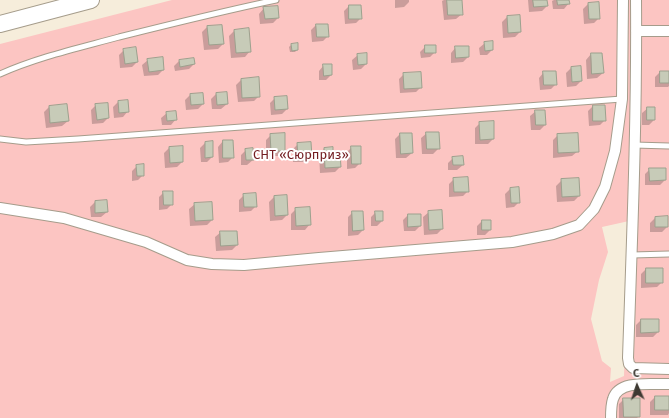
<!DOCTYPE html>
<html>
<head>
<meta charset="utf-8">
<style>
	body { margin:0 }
	#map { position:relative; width:669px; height:418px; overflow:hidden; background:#f6eddb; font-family:"Fira Sans",sans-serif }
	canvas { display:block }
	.north { position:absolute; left:617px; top:366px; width:40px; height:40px; -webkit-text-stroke:3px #fff; paint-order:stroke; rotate:357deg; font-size:11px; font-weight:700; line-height:16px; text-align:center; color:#3d3932 }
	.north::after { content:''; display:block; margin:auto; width:14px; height:18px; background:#3d3932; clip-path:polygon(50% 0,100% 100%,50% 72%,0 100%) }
</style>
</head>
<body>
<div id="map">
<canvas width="669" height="418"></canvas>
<div class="north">С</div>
</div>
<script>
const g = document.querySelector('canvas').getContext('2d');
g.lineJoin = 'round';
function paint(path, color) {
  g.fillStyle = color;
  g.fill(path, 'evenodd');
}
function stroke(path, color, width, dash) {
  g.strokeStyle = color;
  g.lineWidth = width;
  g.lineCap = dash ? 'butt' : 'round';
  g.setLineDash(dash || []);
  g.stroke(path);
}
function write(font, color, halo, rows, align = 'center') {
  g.font = font + ' "Fira Sans",sans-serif';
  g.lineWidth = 4;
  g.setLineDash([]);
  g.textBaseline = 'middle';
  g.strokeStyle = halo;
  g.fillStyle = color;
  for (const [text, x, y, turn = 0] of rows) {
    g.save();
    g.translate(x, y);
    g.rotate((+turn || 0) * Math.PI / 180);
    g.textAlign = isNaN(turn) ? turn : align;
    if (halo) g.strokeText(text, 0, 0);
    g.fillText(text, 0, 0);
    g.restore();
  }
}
const green = new Path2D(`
	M172,0h497v418h-669v-374zM629,221l-5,155 -14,6 1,-14 -9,-7 -11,-42 8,-39 9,-28 -6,-25z`);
const shadow = new Path2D(`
	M395,0h14v2l-5,5 -9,1z
	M444,0h17l1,14 -6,5 -12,1 -2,-19z
	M528,0h18l1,6 -5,5 -13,1z
	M554,0h14l1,3 -5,6h-11l-1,-8z
	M588,4h10l1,14 -5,5 -10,1 -1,-15z
	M349,6l12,12 -5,5 -11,1 -1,-13z
	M264,8l14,10 -5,5 -13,1 -1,-10z
	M519,16l1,16 -5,5 -12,1 -1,-16 5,-5z
	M316,25l12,11 -5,5 -11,1 -1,-12z
	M207,27l16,17 -5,5 -14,1 -2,-18z
	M234,31l16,20 -5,6 -14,1 -2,-22z
	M485,43l7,7 -5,5h-7l-1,-7z
	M291,45l6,5 -2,2h-5l-1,-5z
	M426,46l9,6 -5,5 -9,1 -1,-6z
	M456,47l12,10 -5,5 -12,1v-10z
	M124,50l13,12 -5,5 -12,1 -1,-13z
	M591,54l12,19 -6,5 -10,1 -1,-19z
	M358,55l8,9 -5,5 -8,1 -1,-10z
	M148,60l15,10 -5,5 -14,1 -2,-11z
	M179,61l15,3 -5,5 -14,2 -1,-5z
	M324,65l7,10 -5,5h-7v-9z
	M571,68l10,13 -5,5 -9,1 -1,-14z
	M544,72l12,12 -5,5 -11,1 -1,-12z
	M660,72h9v14l-1,1h-13v-10z
	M404,74l17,13 -5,5 -16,1 -1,-14z
	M241,80l18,16 -5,5 -16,1 -2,-17z
	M202,94l1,10 -5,5 -12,1 -1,-10 5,-5z
	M216,94l11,10 -6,5h-9l-1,-10z
	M275,98l12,11 -5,5 -11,1 -1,-12z
	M127,101l1,10 -5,6 -9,1 -1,-11 5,-5z
	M96,105l12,13 -5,5 -11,1 -1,-14z
	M593,106l12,14 -5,5 -11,1 -1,-15z
	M49,107l19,14 -6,5 -16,2 -2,-16z
	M648,108l6,12 -5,5h-7v-12z
	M536,111l9,14 -5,5h-9l-1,-14z
	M167,113l9,6 -5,6h-9l-1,-7z
	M480,123l13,16 -5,5h-13v-16z
	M427,133l12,15 -6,6h-11l-1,-16z
	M400,134l12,19 -6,5h-10l-1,-19z
	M271,135l13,15 -5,6h-13v-16z
	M558,135l20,16 -6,5 -19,2v-18z
	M223,141l10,16 -5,5 -9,1 -1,-16z
	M212,142v15l-5,5h-6l-1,-14 5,-5z
	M298,144l13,13 -5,5h-13v-13z
	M352,147l8,16 -5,5 -8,1v-17z
	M169,148l13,14 -5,5 -12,1 -1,-15z
	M324,149l8,6h7l1,12 -5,5 -15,1 -1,-19z
	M246,150l7,10 -6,5h-6v-10z
	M453,158l10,7 -6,5h-9v-7z
	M137,166l6,9 -5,5 -6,1v-10z
	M650,169l15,11 -5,5h-15v-11z
	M454,179l14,12 -5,5 -14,1v-13z
	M562,180l17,16 -5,5 -17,1 -1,-16z
	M510,189l9,13 -5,5 -8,1 -1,-14z
	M164,192l8,12 -5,5 -8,1v-13z
	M244,195l12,11 -5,5 -12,1v-12z
	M274,197l13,18 -5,5 -12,1 -1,-19z
	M95,202l12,10 -6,5h-10l-1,-10z
	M195,204l17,16 -5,5 -17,1 -1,-17z
	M296,209l14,15 -5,6h-14v-16z
	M353,212h10v18l-5,5 -10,1v-19z
	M376,212l6,9 -5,5h-6v-9z
	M429,212l13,17 -5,5 -13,1 -1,-18z
	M408,215l12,11 -5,5h-11l-1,-11z
	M655,218l12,9 -5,5h-12v-9z
	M482,221l8,9 -5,5h-8v-9z
	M221,232l16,13 -5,5 -16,1 -1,-14z
	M646,269l16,13 -5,5 -16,1v-14z
	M641,320l17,12 -5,5h-17v-12z
	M655,397h14v16l-1,2h-18v-13z
	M624,399l15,17 -2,2h-18v-14z`);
const building = new Path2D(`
	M447,0h15l1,15h-15z
	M533,0h14l1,6 -14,1z
	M557,0h12l1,4 -12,1z
	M599,2l1,17h-11l-1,-16z
	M349,5h12l1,14h-13z
	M278,6l1,12 -14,1 -2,-12z
	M520,15l1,17 -13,1 -1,-17z
	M316,24h12l1,13h-12z
	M222,25l2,19 -15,1 -2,-19z
	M249,28l2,24 -15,1 -2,-23z
	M493,41v9l-8,1 -1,-9z
	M298,43v7l-6,1 -1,-7z
	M425,45h11v8h-11z
	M455,46h14v11l-13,1z
	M136,47l2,15 -13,2 -2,-15z
	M367,53v11l-9,1 -1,-11z
	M591,53h11l2,20 -12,1z
	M163,57l1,13 -15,2 -2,-13z
	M194,58l1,6 -15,3 -1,-7z
	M323,64h9v11l-8,1z
	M581,66l1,15 -10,1 -1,-15z
	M543,71h13l1,14h-13z
	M660,71h9v12h-9z
	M421,72l1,16 -18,1 -1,-16z
	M259,77l1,20 -18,1 -1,-19z
	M227,92l1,12 -11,1 -1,-12z
	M203,93l1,11 -13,1 -1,-11z
	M287,96l1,13 -13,1 -1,-13z
	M128,100l1,12 -10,1 -1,-12z
	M108,103l1,15 -12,2 -2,-16z
	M67,104l2,17 -19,2 -1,-17z
	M593,105h12l1,16h-13z
	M647,107h8v13h-8z
	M535,110h10l1,15h-10z
	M176,111l1,9 -10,1 -1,-9z
	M494,121v18l-14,1 -1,-18z
	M426,132h13l1,17h-13z
	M285,133v18h-14l-1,-17z
	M400,133h12l1,20 -12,1z
	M578,133l1,19 -21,1 -1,-19z
	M223,140h10l1,18h-11z
	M213,141v16l-8,1v-16z
	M311,142l1,15h-14l-1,-14z
	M183,146v16l-13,1 -1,-16z
	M351,146h10v18h-9z
	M333,147v7h7l1,13 -16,1 -1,-20z
	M253,148l1,12h-8l-1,-11z
	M463,156l1,9h-11l-1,-8z
	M144,164v12h-7l-1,-11z
	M649,168h17v12l-16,1z
	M468,177l1,15h-15l-1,-14z
	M579,178l1,18 -18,1 -1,-18z
	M519,187l1,16h-9l-1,-15z
	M163,191h10v14h-9z
	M256,193l1,14h-13l-1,-13z
	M287,195l1,20 -13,1 -1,-20z
	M107,200l1,12 -13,1v-12z
	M212,202l1,18 -18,1 -1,-18z
	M310,207l1,18 -15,1 -1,-18z
	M442,210l1,19 -14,1 -1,-19z
	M352,211h11l1,19 -11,1z
	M375,211h8v10h-7z
	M408,214h13v12l-13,1z
	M668,216v11h-13v-10z
	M482,220h9v10h-9z
	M220,231h17l1,14 -17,1z
	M646,268h17v15h-17z
	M641,319h18v13l-18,1z
	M655,396h14v14h-14z
	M623,398h17v19h-16z`);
const lane = new Path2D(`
	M0,74c38,-17 79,-26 119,-37 52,-13 104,-26 157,-37
	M0,139l26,3 52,-3 544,-40
	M634,145l35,1
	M632,255l37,-1`);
const street = new Path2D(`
	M636,0c1,119 -4,239 -8,358l1,6 4,4 36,1
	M636,31h33
	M0,208l64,10 82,24 41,18 25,4 32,1 75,-7 193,-16 41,-8 26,-9 15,-16 11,-22 10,-36 7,-52 1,-99
	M611,418c0,-6 0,-13 2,-19 6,-20 39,-14 56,-15`);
const primary = new Path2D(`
	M0,24l91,-24`);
const parkNames = [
	["СНТ «Сюрприз»",301,155]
];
paint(green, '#fcc5c2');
paint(shadow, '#0003');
paint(building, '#c7cbb8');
stroke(building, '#9da18e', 1);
stroke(lane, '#a59c8b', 7);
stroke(street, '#a59c8b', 12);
stroke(primary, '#a59c8b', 18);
stroke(lane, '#fff', 5);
stroke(street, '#fff', 10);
stroke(primary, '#fff', 16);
write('13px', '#741e22', '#fff', parkNames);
</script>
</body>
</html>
